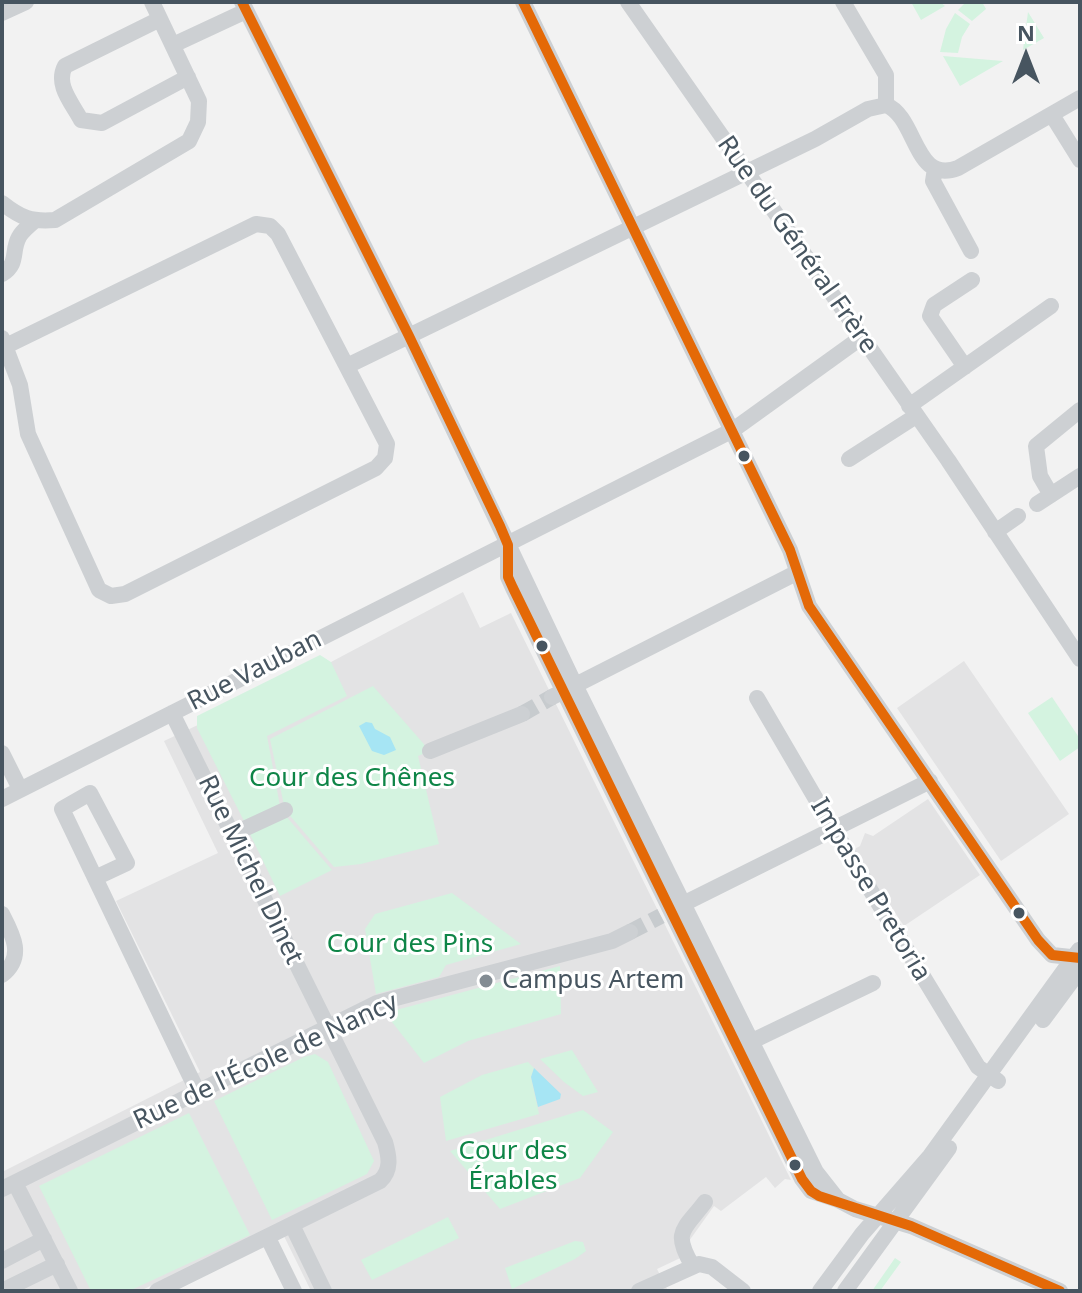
<!DOCTYPE html>
<html>
<head>
<meta charset="utf-8">
<style>
	body { margin:0 }
	#map { position:relative; width:1082px; height:1293px; overflow:hidden; background:#f2f2f2; font-family:"Noto Sans",sans-serif }
	canvas { display:block }
	.frame { position:absolute; inset:0; border:4px solid #475560; pointer-events:none }
	.north { position:absolute; left:986px; top:16px; width:80px; height:80px; -webkit-text-stroke:6px #fff; paint-order:stroke; rotate:0deg; font-size:22px; font-weight:700; line-height:32px; text-align:center; color:#475560 }
	.north::after { content:''; display:block; margin:auto; width:28px; height:36px; background:#475560; clip-path:polygon(50% 0,100% 100%,50% 72%,0 100%) }
</style>
</head>
<body>
<div id="map">
<canvas width="1082" height="1293"></canvas>
<div class="frame"></div>
<div class="north">N</div>
</div>
<script>
const g = document.querySelector('canvas').getContext('2d');
g.lineJoin = 'round';
function paint(path, color) {
  g.fillStyle = color;
  g.fill(path, 'evenodd');
}
function stroke(path, color, width, dash) {
  g.strokeStyle = color;
  g.lineWidth = width;
  g.lineCap = dash ? 'butt' : 'round';
  g.setLineDash(dash || []);
  g.stroke(path);
}
function write(font, color, halo, rows, align = 'center') {
  g.font = font + ' "Noto Sans",sans-serif';
  g.lineWidth = 6;
  g.setLineDash([]);
  g.textBaseline = 'middle';
  g.strokeStyle = halo;
  g.fillStyle = color;
  for (const [text, x, y, turn = 0] of rows) {
    g.save();
    g.translate(x, y);
    g.rotate((+turn || 0) * Math.PI / 180);
    g.textAlign = isNaN(turn) ? turn : align;
    if (halo) g.strokeText(text, 0, 0);
    g.fillText(text, 0, 0);
    g.restore();
  }
}
const education = new Path2D(`
	M463,592l17,36 31,-15 280,567 -6,-1 -10,9 -9,-11 -45,34 -7,-5 -25,35 4,11 -36,17 11,22h-357l-33,-67 -138,67h-138v-119l198,-100 -84,-171 102,-48 -54,-112 167,-79z
	M964,661l105,153 -68,47 -104,-153z
	M928,799l52,76 -76,51 -51,-76 7,-4 5,-13 8,3z`);
const green = new Path2D(`
	M911,2h29l5,4 -24,14z
	M966,2h16l4,7 -14,12 -14,-11z
	M1028,12l16,26 -21,12z
	M955,13l15,11 -8,13 -4,16 -18,-1 6,-23z
	M943,56l60,5 -43,25z
	M320,655l11,7 16,34 -80,40 13,70 -35,17 -48,-95v-12z
	M373,686l57,65 -12,5 21,88 -78,20 -27,3 -49,-57 -15,-71z
	M1052,697l28,42v8l-20,14 -32,-48z
	M285,815l47,55 -52,26 -31,-64z
	M452,893l69,51 -75,21 -7,12 -63,17 -11,-65 10,-15z
	M560,966l1,48 -93,27 -44,22 -39,-50z
	M572,1050l26,42 -15,4 -19,-14 -24,-23z
	M315,1054l13,8 46,99 -7,13 -95,46 -58,-119 90,-44z
	M528,1062l6,6 -3,9 8,37 -93,27 -6,-44 42,-22z
	M583,1110l30,22 -33,46 -80,31 -50,-58z
	M189,1113l61,122 -121,56h-38l-52,-105z
	M448,1217l11,21 -87,42 -11,-20z
	M575,1241l8,1 3,9 -11,8 -63,30 -7,-21z
	M895,1258l6,4 -21,29h-8z`);
const water = new Path2D(`
	M366,722l6,1 3,6 15,8 6,13 -12,5 -12,-4 -13,-25z
	M534,1068l27,26 -1,5 -22,8 -7,-30z`);
const minorTunnel = new Path2D(`
	M522,714l30,-17
	M630,932l31,-16`);
const minor = new Path2D(`
	M242,2l167,334 166,349 241,487 22,28 17,9 56,17 149,65
	M523,2l267,548 19,56 229,334 14,15 28,3
	M628,2l320,458 132,199
	M843,2l43,73v30c31,12 28,80 72,63l122,-70
	M2,13l24,-11
	M160,19l-95,47c-10,19 7,37 16,54l21,3 86,-46
	M173,45l73,-34
	M1052,115l28,45
	M935,169l-2,12 38,70
	M2,203c19,15 29,19 53,17l134,-79 9,-19 1,-21 -47,-99
	M2,274c17,-10 9,-23 17,-37 3,-6 10,-11 15,-16
	M2,338l18,47 8,49 71,156 12,6 14,-2 251,-126 9,-10 2,-14 -109,-210 -8,-8 -14,-2 -250,122
	M347,366l468,-227 53,-30 18,-4
	M965,367l-35,-51 4,-11 38,-25
	M909,406l142,-100
	M849,459l67,-43
	M1051,495l-11,-19 -4,-30 44,-36
	M1037,504l43,-28
	M995,532l23,-16
	M508,550v27l5,11 289,591 9,12 27,9
	M552,697l244,-124
	M757,698l77,132 144,237 20,14
	M430,751l92,-37
	M2,753l18,36
	M2,799l731,-369 129,-93
	M233,834l52,-24
	M95,878l32,-15 -37,-70 -28,16 127,265 9,18
	M677,907l253,-126
	M2,914c11,21 23,43 0,61
	M1043,1020l37,-50
	M744,1045l129,-62
	M15,1183l55,108
	M2,1189l375,-186 235,-62 18,-9
	M292,1225l32,66
	M268,1238l26,53
	M2,1261l42,-22
	M692,1265c-20,-34 -8,-35 13,-63
	M2,1291l55,-27
	M157,1291l223,-110c12,-11 9,-25 5,-39l-213,-429
	M639,1291l60,-27 13,3 31,24
	M820,1291l42,-57 68,-78 149,-206
	M845,1291l104,-143`);
const bus1 = new Path2D(`
	M242,2l167,334 91,190 8,19v32l5,11 289,591 9,12 8,5 92,30 149,65
	M523,2l267,548 19,56 229,334 14,15 28,3`);
const markers = [
	[744,456,7,"#475560"],
	[542,646,7,"#475560"],
	[1019,913,7,"#475560"],
	[486,981,8,"#838c93"],
	[795,1165,7,"#475560"]
];
const streetNames = [
	["Rue du Général Frère",797,245,55],
	["Rue Vauban",255,671,-27],
	["Rue Michel Dinet",250,870,64],
	["Impasse Pretoria",870,890,59],
	["Rue de l'École de Nancy",266,1062,-25]
];
const parkNames = [
	["Cour des Chênes",352,779],
	["Cour des Pins",410,945],
	["Cour des",513,1152],
	["Érables",513,1182]
];
const poiNames = [
	["Campus Artem",502,981]
];
paint(education, '#e3e3e4');
paint(green, '#d4f3e0');
paint(water, '#a6e5f4');
stroke(minorTunnel, '#c7cbce', 16, [16, 8]);
stroke(minor, '#cdd0d3', 16);
stroke(bus1, '#e46907', 10);
for (const [x, y, r, color] of markers) {
  const dot = new Path2D();
  dot.arc(x, y, r, 0, 2 * Math.PI);
  g.fillStyle = color;
  g.fill(dot);
  stroke(dot, '#fff', 3);
}
write('26px', '#475560', '#fff', streetNames);
write('26px', '#0e8547', '#fff', parkNames);
write('26px', '#475560', '#fff', poiNames, 'left');
</script>
</body>
</html>
